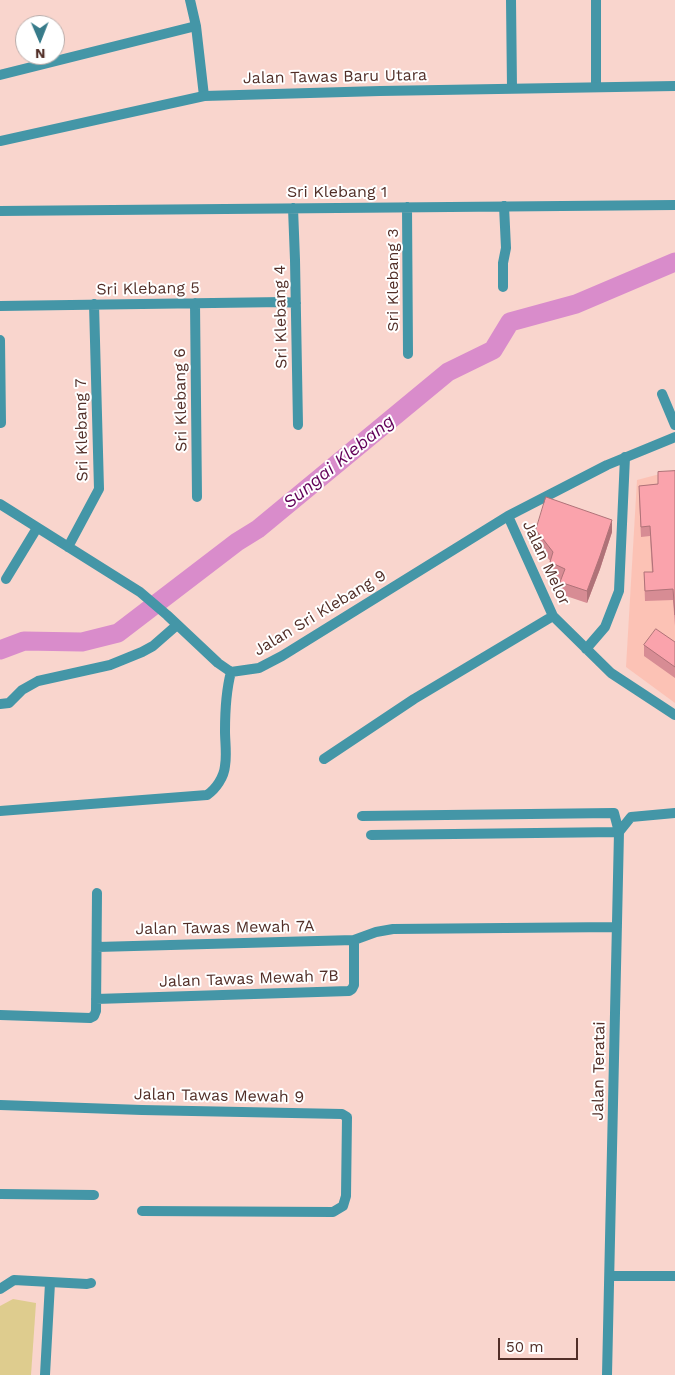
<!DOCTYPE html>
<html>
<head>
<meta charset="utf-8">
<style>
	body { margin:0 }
	#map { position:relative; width:675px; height:1375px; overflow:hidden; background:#f9d5cd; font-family:"Work Sans",sans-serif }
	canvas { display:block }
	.north { position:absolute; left:15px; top:15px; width:50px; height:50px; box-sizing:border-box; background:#fff; border:1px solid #baaca9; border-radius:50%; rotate:179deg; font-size:14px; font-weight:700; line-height:20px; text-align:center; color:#522f28 }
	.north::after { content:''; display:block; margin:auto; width:18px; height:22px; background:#377b8a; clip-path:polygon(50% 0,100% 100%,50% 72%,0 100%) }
	.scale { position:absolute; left:498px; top:1338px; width:80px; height:22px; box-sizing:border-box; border:2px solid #522f28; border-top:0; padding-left:6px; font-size:15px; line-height:18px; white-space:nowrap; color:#522f28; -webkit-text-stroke:4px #fff; paint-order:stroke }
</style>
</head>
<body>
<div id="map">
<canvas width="675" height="1375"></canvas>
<div class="north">N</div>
<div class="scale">50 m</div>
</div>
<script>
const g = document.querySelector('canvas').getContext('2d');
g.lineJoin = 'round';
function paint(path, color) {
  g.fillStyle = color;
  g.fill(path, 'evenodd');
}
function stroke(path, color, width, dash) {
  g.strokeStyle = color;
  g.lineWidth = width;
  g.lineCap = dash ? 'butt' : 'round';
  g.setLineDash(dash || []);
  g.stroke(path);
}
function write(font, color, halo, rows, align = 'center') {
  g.font = font + ' "Work Sans",sans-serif';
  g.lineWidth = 4;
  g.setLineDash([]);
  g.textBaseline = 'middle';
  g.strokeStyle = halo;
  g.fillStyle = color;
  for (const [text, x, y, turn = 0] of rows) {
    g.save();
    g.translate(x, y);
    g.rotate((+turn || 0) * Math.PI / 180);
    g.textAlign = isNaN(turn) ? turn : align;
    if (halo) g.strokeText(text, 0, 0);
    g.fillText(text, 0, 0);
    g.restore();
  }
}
const built = new Path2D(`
	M675,470v233l-49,-36 11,-187z`);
const green = new Path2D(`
	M13,1299l23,4 -5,72h-31v-69z`);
const river = new Path2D(`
	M0,650l24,-9 58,1 36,-9 119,-91 21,-13 190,-157 45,-22 17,-28 66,-18 99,-42`);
const minor = new Path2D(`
	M190,0l6,26 8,70
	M511,0l1,88
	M596,0v87
	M0,75l196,-49
	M407,207l1,147
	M293,208l2,52 3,165
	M0,211l675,-6
	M503,287v-24l3,-15 -2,-42
	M195,303l2,194
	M0,306l284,-4 12,1
	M0,340l1,83
	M662,394l13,31
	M0,504l140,88 27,23 51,48 13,9 28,-4 23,-12 226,-140 99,-51 68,-28
	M508,516l45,100 58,57 64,42
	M68,547l31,-58 -5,-185
	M6,579l31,-51
	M586,649l19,-22 14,-36 6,-134
	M0,704l9,-1 13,-13 16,-9 72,-16 32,-13 11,-6 24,-21
	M324,759l90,-60 139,-83
	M0,811l207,-16c9,-6 17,-18 18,-29 2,-11 0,-24 0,-35 0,-20 1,-40 6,-59
	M362,816l252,-3 5,19 -12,543
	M619,832l12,-15 44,-4
	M371,835l248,-3
	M97,947l257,-7 22,-8 17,-3 224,-2
	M96,999l253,-8 3,-2 2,-4v-45
	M0,1015l90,3 4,-2 2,-5 1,-118
	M0,1105l142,5 200,4 5,3 -1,79 -3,10 -10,6 -191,-1
	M0,1194l94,1
	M610,1276h65
	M0,1289l14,-9 73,4 4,-1
	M45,1375l5,-92`);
const tertiary = new Path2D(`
	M0,141l204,-45 176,-5 295,-5`);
const wall = new Path2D(`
	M675,471v155l-2,-26 -28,1 -1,-29h8l-2,-36 -9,1 -2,-41v-10l19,-2v-12z
	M536,530l76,2 -12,37 -13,34 -27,-9v-12l1,-2 -11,-5 1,-13 -15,-19z
	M675,642v36l-31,-22v-11z`);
const shadedWall = new Path2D(`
	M612,520v12l-12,37 -13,34v-12z`);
const building = new Path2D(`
	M675,471v144l-2,-26 -28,2 -1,-19h9l-3,-46 -9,1 -2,-41 19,-2v-12z
	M546,497l66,23 -12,36 -13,35 -27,-9 5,-13 -15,-7 3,-10 -17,-22z
	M656,629l19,13v25l-31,-22z`);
const streetNames = [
	["Jalan Tawas Baru Utara",335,77,-1],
	["Sri Klebang 1",337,192],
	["Sri Klebang 3",393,280,-90],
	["Sri Klebang 5",148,289,-1],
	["Sri Klebang 4",281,317,-91],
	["Sri Klebang 6",181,400,-91],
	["Sri Klebang 7",82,430,-91],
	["Jalan Melor",546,563,65],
	["Jalan Sri Klebang 9",320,613,-31],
	["Jalan Tawas Mewah 7A",225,928,-1],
	["Jalan Tawas Mewah 7B",249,979,-2],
	["Jalan Teratai",599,1071,-89],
	["Jalan Tawas Mewah 9",219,1096,1]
];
const waterNames = [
	["Sungai Klebang",339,462,-39]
];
paint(built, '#fcc2b5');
paint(green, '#decc8e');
stroke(river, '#d98ccb', 19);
stroke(minor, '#4496a7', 10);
stroke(tertiary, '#4496a7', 10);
paint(wall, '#d78c94');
paint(shadedWall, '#af7278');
paint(building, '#faa3ac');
stroke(building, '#af7278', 1);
write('16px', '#522f28', '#fff', streetNames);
write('italic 18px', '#610058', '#fff', waterNames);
</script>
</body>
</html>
